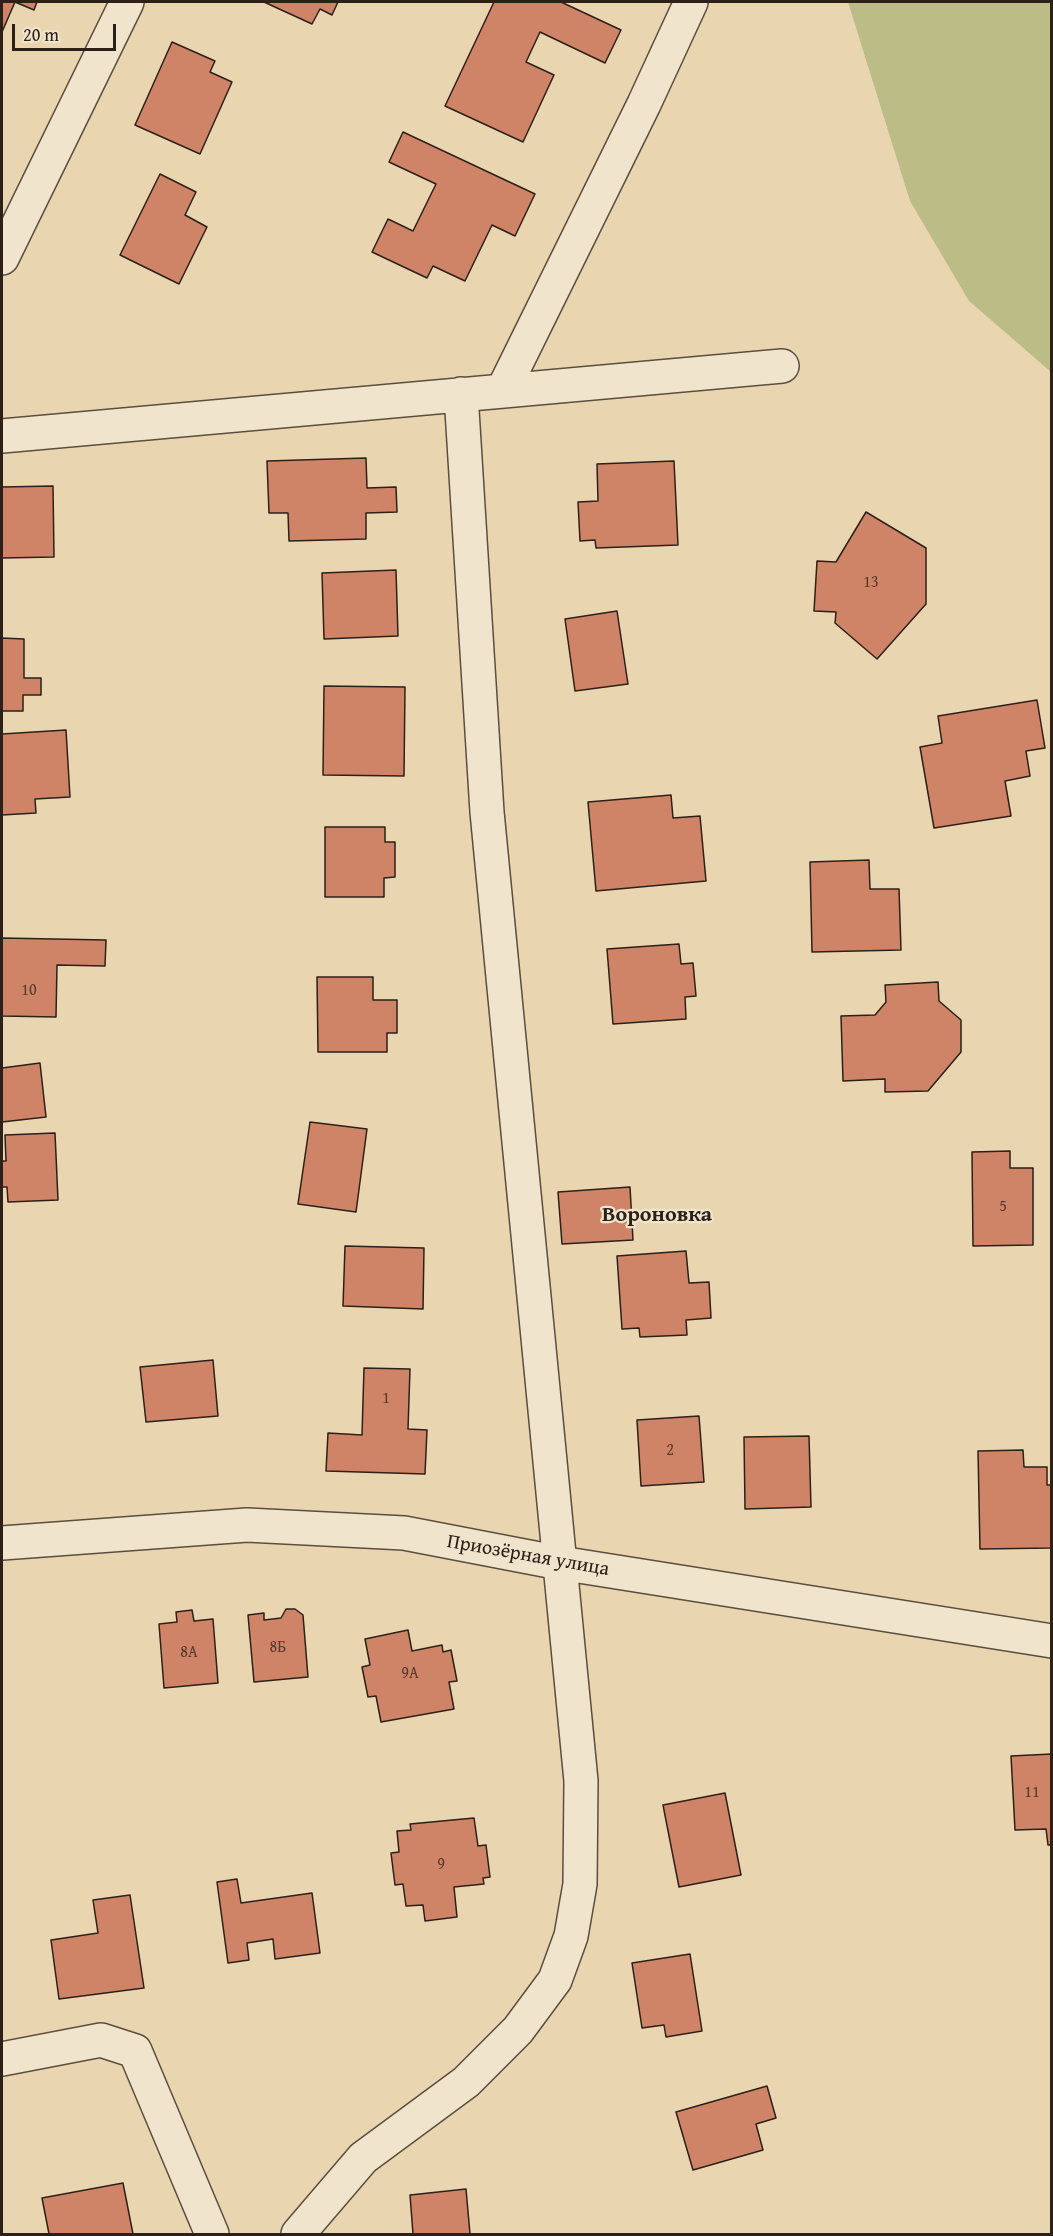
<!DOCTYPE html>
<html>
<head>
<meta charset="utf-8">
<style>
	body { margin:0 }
	#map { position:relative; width:1053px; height:2236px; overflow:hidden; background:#e9d6b1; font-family:"Gentium Book Plus",serif }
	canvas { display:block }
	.frame { position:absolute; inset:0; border:3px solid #2c2019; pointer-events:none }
	.scale { position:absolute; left:12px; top:24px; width:104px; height:27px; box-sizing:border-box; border:3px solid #2c2019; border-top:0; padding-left:8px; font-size:18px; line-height:21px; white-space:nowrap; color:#2c2019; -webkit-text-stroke:4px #f1e4cc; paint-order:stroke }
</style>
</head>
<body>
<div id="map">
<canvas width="1053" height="2236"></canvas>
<div class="frame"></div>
<div class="scale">20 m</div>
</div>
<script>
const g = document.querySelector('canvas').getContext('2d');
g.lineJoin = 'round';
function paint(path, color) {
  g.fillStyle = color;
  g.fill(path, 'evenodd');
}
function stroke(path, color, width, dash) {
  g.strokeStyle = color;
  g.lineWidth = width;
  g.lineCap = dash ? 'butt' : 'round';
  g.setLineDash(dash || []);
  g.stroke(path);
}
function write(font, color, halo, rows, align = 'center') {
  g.font = font + ' "Gentium Book Plus",serif';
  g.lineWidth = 4.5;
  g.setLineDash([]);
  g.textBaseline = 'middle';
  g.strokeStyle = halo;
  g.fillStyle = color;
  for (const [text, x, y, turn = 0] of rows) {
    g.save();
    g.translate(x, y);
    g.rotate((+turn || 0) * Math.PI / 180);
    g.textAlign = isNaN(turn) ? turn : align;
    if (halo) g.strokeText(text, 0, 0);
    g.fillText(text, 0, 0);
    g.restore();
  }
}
const green = new Path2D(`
	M848,2h203v370l-82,-71 -59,-100z`);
const building = new Path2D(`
	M2,2h35l-3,8 -19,-8 -13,30z
	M264,2h74l-6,13 -12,-6 -8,15z
	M494,2h67l60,28 -16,33 -65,-31 -14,30 28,13 -31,67 -78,-36z
	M172,42l43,19 -5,11 22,10 -32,72 -65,-29z
	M403,132l132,62 -20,42 -23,-11 -27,56 -32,-15 -6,12 -55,-26 16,-33 25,12 23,-47 -47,-22z
	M160,174l36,18 -11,23 22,12 -28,57 -59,-29z
	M366,458l1,30 29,-1 1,25 -31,1v26l-77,2 -1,-28h-19l-2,-52z
	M674,461l4,84 -82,3 -1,-8 -15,1 -2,-39 20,-1 -1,-37z
	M53,486l1,71 -52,1v-71z
	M866,512l60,36v56l-49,55 -42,-36 1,-11 -22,-1 3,-50 19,1z
	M396,570l2,66 -74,3 -2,-66z
	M617,611l11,73 -53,7 -10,-72z
	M2,638l22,1v39h17v17h-18v16h-21z
	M324,686l81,1 -1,89 -81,-1z
	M1037,700l8,48 -19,3 4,25 -25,5 6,35 -77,12 -14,-81 22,-4 -4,-27z
	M66,730l4,67 -35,2 1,14 -34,2v-81z
	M671,795l2,23 27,-2 6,65 -110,10 -8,-89z
	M325,827h60v15h10v35l-11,1v19h-59z
	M869,860l1,29h29l2,61 -89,2 -2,-90z
	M2,938l104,2 -1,26 -48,-1 -1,52 -54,-1z
	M679,944l2,20 12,-1 3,33 -11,1 1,22 -73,5 -6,-75z
	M317,977h56v23h24v33h-10v19h-69z
	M938,982l1,19 22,19v32l-33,39 -43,1v-13l-42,2 -2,-65 34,-1 11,-13 -1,-17z
	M40,1063l6,54 -44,5v-54z
	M310,1122l57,7 -11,83 -58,-8z
	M55,1133l3,67 -50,2 -1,-15h-5v-26h4l-1,-26z
	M1010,1151v17h23v77l-60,1 -1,-94z
	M630,1187l3,53 -71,4 -4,-52z
	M345,1246l79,2 -1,61 -80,-3z
	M686,1251l3,32 20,-1 2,36 -25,2 1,15 -47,2 -1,-9 -17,1 -5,-73z
	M213,1360l5,56 -72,6 -6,-55z
	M364,1368l46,1 -2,60 19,1 -2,44 -99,-3 2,-38 34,2z
	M699,1416l5,66 -63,4 -4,-66z
	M809,1436l2,71 -66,2 -1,-72z
	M1023,1450l1,17h23v18h5v63l-72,1 -2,-98z
	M286,1609h9l8,6 5,62 -54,5 -6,-67 16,-2v7l17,-2z
	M192,1610l2,11 19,-2 5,64 -54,5 -5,-64 18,-2 -1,-10z
	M408,1630l4,21 30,-6 1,7 8,-2 6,31 -8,1 5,27 -73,13 -5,-26 -8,1 -6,-30 8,-2 -5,-26z
	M1052,1754v91h-4l-2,-16 -31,1 -4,-74z
	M725,1793l16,82 -62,12 -16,-82z
	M474,1818l4,28 8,-1 4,32 -7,1 1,6 -30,3 3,30 -32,4 -2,-16 -17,1 -3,-22 -8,1 -4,-32 8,-1 -2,-21 14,-1 -1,-6z
	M237,1879l4,24 71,-10 8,60 -45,6 -2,-20 -26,4 2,17 -21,3 -11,-81z
	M130,1895l14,93 -85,11 -8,-59 47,-7 -5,-33z
	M690,1954l12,77 -36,6 -2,-12 -22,3 -10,-65z
	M767,2086l9,32 -20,6 7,26 -70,20 -17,-58z
	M123,2183l10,51h-84l-7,-36z
	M466,2189l4,45h-57l-3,-39z`);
const street = new Path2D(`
	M2,258l125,-256
	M503,390l141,-286 47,-102
	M2,436l780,-70
	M2,1543l245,-18 157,8 156,30 492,78
	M2,2059l99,-19 34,11 77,183
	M298,2234l65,-76 103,-76 52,-52 37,-50 16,-44 9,-52 1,-103 -94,-969 -26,-418`);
const numberNames = [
	["13",871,583],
	["10",29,991],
	["5",1003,1207],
	["1",386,1399],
	["2",670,1451],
	["8Б",278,1648],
	["8А",189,1653],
	["9А",410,1674],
	["11",1032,1793],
	["9",441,1865]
];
const streetNames = [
	["Приозёрная улица",528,1556,10]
];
const quarterNames = [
	["Вороновка",657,1215]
];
paint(green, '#bcbc87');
paint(building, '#cf8367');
stroke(building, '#2c2019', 1.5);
stroke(street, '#5b4e3f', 36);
stroke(street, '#f1e4cc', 33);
write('16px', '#55392c', null, numberNames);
write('20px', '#2c2019', '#f1e4cc', streetNames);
write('bold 22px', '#2c2019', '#f1e4cc', quarterNames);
</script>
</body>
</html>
